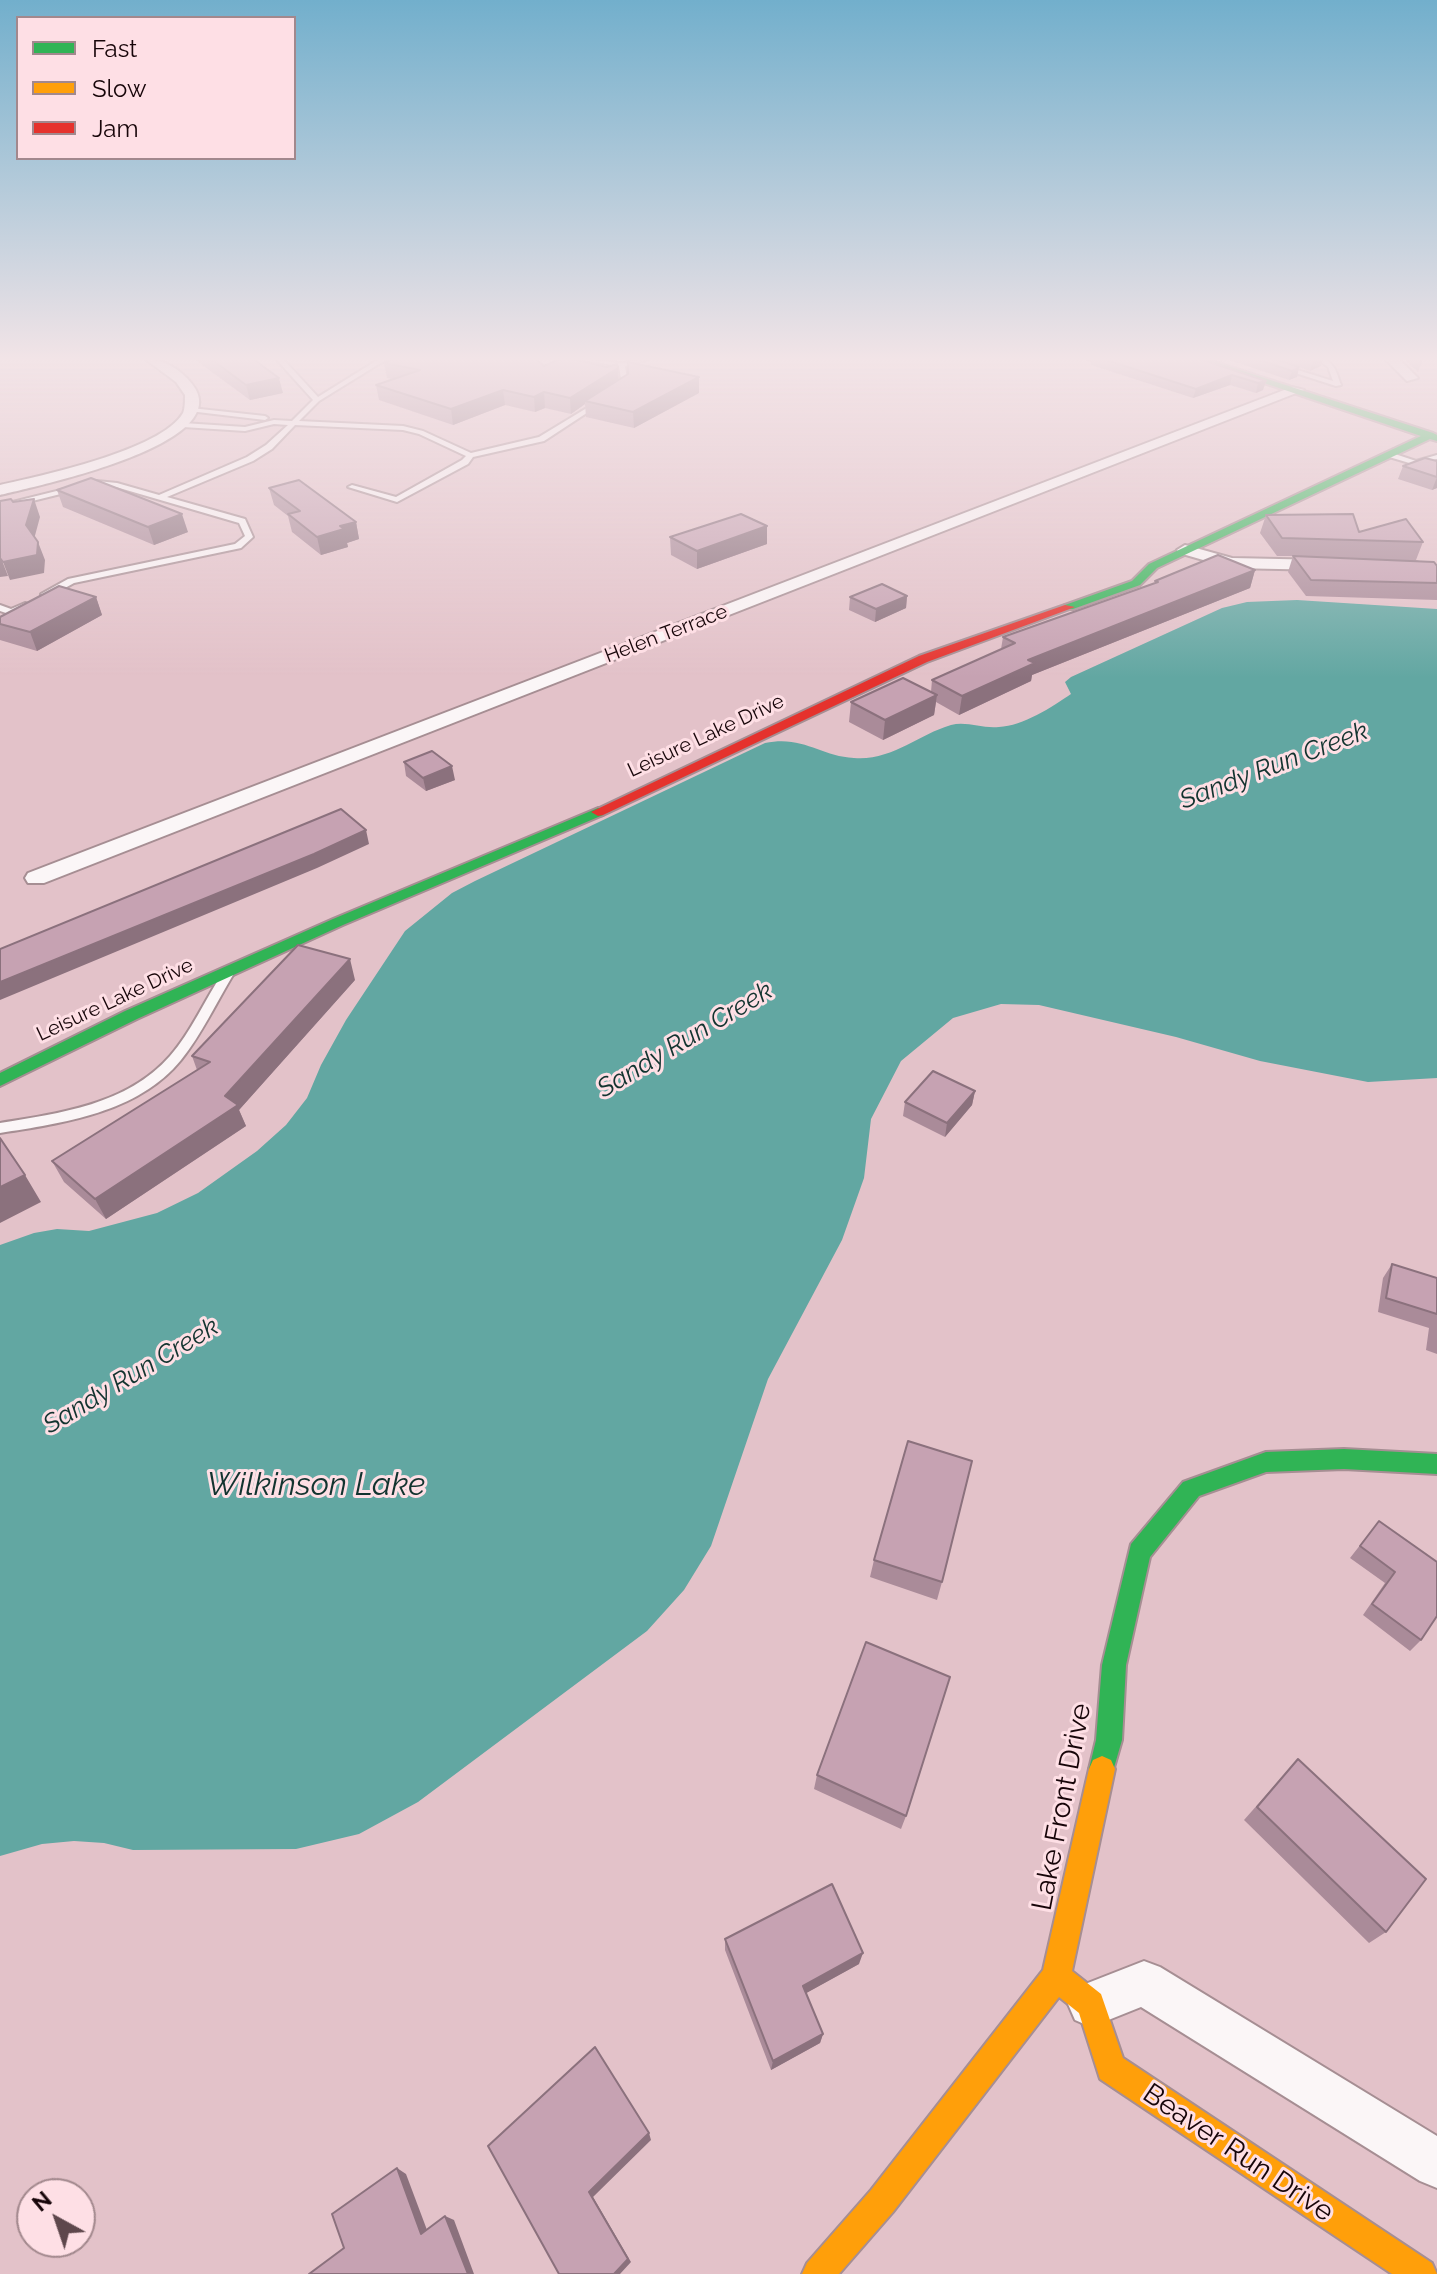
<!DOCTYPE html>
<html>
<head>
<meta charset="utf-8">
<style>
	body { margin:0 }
	#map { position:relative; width:1437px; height:2274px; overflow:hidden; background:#e3c2c9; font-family:Raleway,sans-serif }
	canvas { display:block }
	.legend { position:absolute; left:16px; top:16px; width:280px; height:144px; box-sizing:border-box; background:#fedfe5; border:2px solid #a2888d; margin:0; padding:10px 14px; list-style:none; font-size:24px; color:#170509 }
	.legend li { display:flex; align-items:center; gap:16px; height:40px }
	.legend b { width:40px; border:2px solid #a2888d }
	.north { position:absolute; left:16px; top:2178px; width:80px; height:80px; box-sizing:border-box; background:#fedfe5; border:2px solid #a2888d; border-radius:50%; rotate:320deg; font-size:22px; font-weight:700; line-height:32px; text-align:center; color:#170509 }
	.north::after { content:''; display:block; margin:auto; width:28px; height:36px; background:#5e474c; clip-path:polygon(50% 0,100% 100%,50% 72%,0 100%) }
</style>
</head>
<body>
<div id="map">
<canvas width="1437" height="2274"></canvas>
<ul class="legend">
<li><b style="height:10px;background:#30b455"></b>Fast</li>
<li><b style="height:10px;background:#ff9f0a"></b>Slow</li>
<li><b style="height:10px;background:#e5322d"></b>Jam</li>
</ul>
<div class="north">N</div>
</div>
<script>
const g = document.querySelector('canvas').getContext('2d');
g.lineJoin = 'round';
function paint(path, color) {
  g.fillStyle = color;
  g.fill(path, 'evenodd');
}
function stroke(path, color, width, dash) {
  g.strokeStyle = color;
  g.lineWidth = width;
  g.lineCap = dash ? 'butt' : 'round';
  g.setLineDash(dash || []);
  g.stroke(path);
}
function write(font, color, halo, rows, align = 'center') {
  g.font = font + ' Raleway,sans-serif';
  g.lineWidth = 6;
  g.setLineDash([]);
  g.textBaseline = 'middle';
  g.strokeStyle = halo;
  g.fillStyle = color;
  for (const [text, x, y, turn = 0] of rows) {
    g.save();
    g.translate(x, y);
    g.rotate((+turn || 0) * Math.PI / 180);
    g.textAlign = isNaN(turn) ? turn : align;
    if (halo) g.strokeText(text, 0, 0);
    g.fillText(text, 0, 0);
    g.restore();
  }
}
const water = new Path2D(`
	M1297,600l140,9v469l-69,4 -108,-21 -84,-24 -137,-32 -38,-1 -48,14 -52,43 -30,58 -7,59 -22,62 -74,139 -57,167 -27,44 -37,41 -229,171 -59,32 -63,15 -163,1 -29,-7 -30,-2 -32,3 -42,12v-611l34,-12 23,-4 32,2 68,-18 41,-20 59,-42 29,-26 21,-27 14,-33 25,-45 59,-89 47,-38 23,-12 290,-138c38,-8 55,13 89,15 38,3 63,-23 97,-33 16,-4 32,4 48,2 24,-1 53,-20 72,-33l-6,-12 6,-5 151,-69 25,-6z`);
const lane = new Path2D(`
	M276,359h7l35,38 61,-38h8l-68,42 -20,20 104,5 20,5 48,22 68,-16 61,-37 5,1 -61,40 -71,16 -5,7 -71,38 -49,-15 4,-2 44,12 66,-37 4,-4 -47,-22 -16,-4 -108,-5 -23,24 -19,12 -86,36 78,22 8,18 -12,11 -167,35 -27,15h-6v-4l27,-15 167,-35 10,-8 -6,-13 -123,-36 -19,-2 -97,24v-4l97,-24 20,2 42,12 88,-38 19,-12 22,-20 -14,-1 -29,7 -62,-4 -3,-2 3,-2 62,4 29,-7 18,1 21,-21z
	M577,359l45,4 27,-4 -24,7 3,20 -8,7 -3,-2 5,-5 -3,-20z
	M1252,359h10l71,22 -5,-14 -11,-8c17,0 19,12 24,26l-5,1z
	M191,408l74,8 3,2 -3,2 -76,-9z
	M1389,452l27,9 21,-6v4l-21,6 -30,-9z
	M25,603l3,1v4l-16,7 -12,-4v-6l11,4z
	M227,971l6,4c-17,28 -31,59 -52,85 -43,53 -118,63 -181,73v-10c60,-10 127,-18 170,-67 21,-24 35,-56 53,-84z`);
const street = new Path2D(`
	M145,359c19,0 35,10 47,25 48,60 -159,103 -192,111v-10c40,-9 162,-35 183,-72 2,-4 2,-13 2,-18l-9,-13z
	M1385,359h14l19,19 -11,3z
	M1292,387l12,3 -1260,493h-16l-3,-5 3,-5z
	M1185,545l47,13 94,2 8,5 -8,5 -95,-2 -52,-15 -2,-3z
	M1144,1961l16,6 277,169v52l-17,-7 -279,-174 -50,20 -16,-7 -7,-16 7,-16z`);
const fast = new Path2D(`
	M1193,359h13l227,74 4,2v6l-7,-2 -273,129 -17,17 -67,24h-8v-4l67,-24 17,-17 272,-128z
	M598,808l5,1v6l-260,110 -206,94 -137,67v-13l125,-62 208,-92z
	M1344,1449l93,5v20l-93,-5 -78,3 -67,24 -49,61 -24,108 -4,75 -11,38 -9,4 -9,-4 -4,-9 7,-29 6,-75 29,-121 52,-62 83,-30z`);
const slow = new Path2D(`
	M1102,1756l9,4 4,9 -43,202 29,23 22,64 309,205 5,11h-45l-292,-195 -21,-66 -20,-16 -166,215 -54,62h-37l5,-11 64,-73 172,-220 46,-201 4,-9z`);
const jam = new Path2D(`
	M1065,605l10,2 -148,55 -324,153 -5,1 -7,-4 328,-156z`);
const wall = new Path2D(`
	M194,359h59l30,34 -33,7z
	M1082,359h118l66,22 -3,9 -7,3 -26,-8 -37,13 -102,-33v-3z
	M1226,359h97l-2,7 -11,5 -11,-4 -2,10 -8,3z
	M1404,359h19l-5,13z
	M384,363l160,3 75,14 80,-3v16l-65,35 -48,-11 -1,-13 -14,10 -26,-6 -10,4 -30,-7 -52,20 -74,-25 -3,-15 16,-6 -5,-1z
	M1437,461v27l-5,2 -34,-11 5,-13z
	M269,488l87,34 3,17 -12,4 1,4 -27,8 -29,-23 -4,-16 -14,-11z
	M57,490l131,42 -34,13 -91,-38z
	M1266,515l93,17 64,10 -7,18 21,6v34l-131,-4 -18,-24 5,-16h-16l-17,-23z
	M670,537l97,7 -70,25 -26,-14z
	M1255,570l-5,18 -218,87 -1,6 -72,34 -23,-13 -2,13 -51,25 -34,-18 2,-20 80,-10 1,-12 69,-31 2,-12 152,-54v-2z
	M907,596l-1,12 -31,14 -26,-12 1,-13z
	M96,597l6,18 -65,36 -37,-11v-23z
	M404,762l51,18 -29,11 -20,-15z
	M355,980l-116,130 7,16 -140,93 -42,-37 -12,-21 145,-91 -5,-14z
	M975,1091l-3,14 -27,32 -42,-21 2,-14z
	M1392,1264l45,14v76l-11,-4 3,-22 -51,-16 5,-34z
	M1379,1521l42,119 -11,11 -47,-36 22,-32 -35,-25z
	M874,1560l68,22 -5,18 -67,-23z
	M1298,1759l88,173 -17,11 -125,-123z
	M817,1775l89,41 -5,13 -87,-40z
	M725,1939l134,25 -53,29 17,41 -3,9 -49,27 -46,-120z`);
const shadedWall = new Path2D(`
	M1318,359h5l-2,7 -11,5 3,-9z
	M1299,367l-2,10 -8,3 3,-9z
	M618,368l1,16 -34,17v3l-14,10 -1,-16z
	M1232,375l-2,10 -37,13 3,-9z
	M699,377v16l-65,35 -1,-16z
	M279,378l4,15 -33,7 -4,-15z
	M1266,381l-3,9 -7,3 2,-10z
	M503,390l2,15 -52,20 -2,-16z
	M544,392l1,16 -10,4 -1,-15z
	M1437,477v11l-5,2z
	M34,499l6,18 -7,26 -7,-18z
	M182,514l6,18 -34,13 -6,-18z
	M356,522l3,17 -12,4 1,4 -27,8 -4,-18 23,-11z
	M767,526v18l-70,25v-18z
	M38,542l7,18 -1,13 -34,7 -7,-18z
	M0,558h1l7,18 -8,1z
	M1255,570l-5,18 -218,87 -1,6 -72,34 3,-19 66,-36z
	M907,596l-1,12 -31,14 1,-13z
	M96,597l6,18 -65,36 -7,-19z
	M937,695l-3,20 -51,25 2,-20z
	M452,766l3,14 -29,11 -3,-13z
	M366,830l3,14 -52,24 -317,132v-18z
	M350,959l5,21 -116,130 7,16 -140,93 -11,-20 130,-103z
	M975,1091l-3,14 -27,32 2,-14z
	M25,1175l16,27 -41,21v-36z
	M863,1953l-4,11 -58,32 2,-10z
	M823,2034l-3,9 -49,27 2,-9z
	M649,2133l2,7 -58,57 38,65 -11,12h-6l-25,-82z
	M397,2168l9,6 24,64 -9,-4z
	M445,2216l9,4 20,54h-6z`);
const building = new Path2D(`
	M211,359h42l26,19 -33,7z
	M392,359h144l8,7 15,-7h13l35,8 10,-3 1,4 -48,30 -26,-6 -10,5 -31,-7 -52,19 -75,-24 44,-15 -36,-7z
	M1103,359h97l66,22 -8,2 -26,-8 -36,14z
	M1257,359h17l25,8 -7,4z
	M628,362l71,15 -66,35 -48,-11 43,-27z
	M1425,458l12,3v16l-34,-11z
	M91,478l91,36 -34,13 -91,-37z
	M299,480l57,42 -16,4 4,3 -27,8 -29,-23 12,-3 -31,-23z
	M11,499l2,3 21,-3 -8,26 12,17 -1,13 -34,7 -3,-4v-57z
	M741,514l26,12 -70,25 -27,-14z
	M1353,514l6,18 47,-13 17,23 -141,-4 -16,-23z
	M1218,555l37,15 -227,90 7,3 -73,33 -30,-16 83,-37 -12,-6 155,-55 -3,-1z
	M1293,556l141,6 3,4v17l-126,-3z
	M882,584l25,12 -31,13 -26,-12z
	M59,586l37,11 -66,35 -30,-8v-7z
	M903,678l34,17 -52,25 -34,-18z
	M432,751l20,15 -29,12 -19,-16z
	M341,809l25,21 -52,24 -314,128v-33z
	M298,945l52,14 -125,137 13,9 -143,94 -43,-38 158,-99 -18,-6z
	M933,1071l42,20 -28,32 -42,-21z
	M0,1138l25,37 -25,12z
	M1392,1264l45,14v36l-51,-16z
	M908,1441l64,20 -30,121 -68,-22z
	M1379,1521l58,41v54l-16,24 -49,-36 23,-32 -35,-26z
	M866,1642l84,35 -44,139 -89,-41z
	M1298,1759l128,120 -40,53 -129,-125z
	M832,1884l31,69 -60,33 20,48 -50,27 -48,-122z
	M595,2047l54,86 -60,59 39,67 -14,15h-55l-71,-128z
	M397,2168l24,66 24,-18 23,58h-159l35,-26 -12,-34z`);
const farStreetnames = [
	["Helen Terrace",666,634,-21],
	["Leisure Lake Drive",706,736,-25],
	["Leisure Lake Drive",115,1000,-25]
];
const waterNames = [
	["Sandy Run Creek",1274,766,-21],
	["Sandy Run Creek",685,1040,-31],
	["Sandy Run Creek",131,1376,-31]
];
const nearStreetnames = [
	["Lake Front Drive",1062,1807,-79],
	["Beaver Run Drive",1238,2153,34]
];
const nearWaternames = [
	["Wilkinson Lake",316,1485]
];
paint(water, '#62a7a2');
stroke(lane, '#a68e93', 4);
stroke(street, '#a68e93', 4);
stroke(fast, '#a68e93', 4);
stroke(slow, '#a68e93', 4);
stroke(jam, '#a68e93', 4);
paint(lane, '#fbf6f7');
paint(street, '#fbf6f7');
paint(fast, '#30b455');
paint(slow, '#ff9f0a');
paint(jam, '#e5322d');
paint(wall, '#aa8b99');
paint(shadedWall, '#8b717d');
paint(building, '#c6a2b2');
stroke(building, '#8b717d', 2);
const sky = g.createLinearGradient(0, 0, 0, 678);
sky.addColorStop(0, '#72afcc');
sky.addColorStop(0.53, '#f2e4e7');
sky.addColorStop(1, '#f2e4e700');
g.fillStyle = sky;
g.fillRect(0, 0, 1437, 678);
write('20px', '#170509', '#fedfe5', farStreetnames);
write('italic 26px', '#12332f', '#fedfe5', waterNames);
write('28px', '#170509', '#fedfe5', nearStreetnames);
write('italic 32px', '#12332f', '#fedfe5', nearWaternames);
</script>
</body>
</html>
